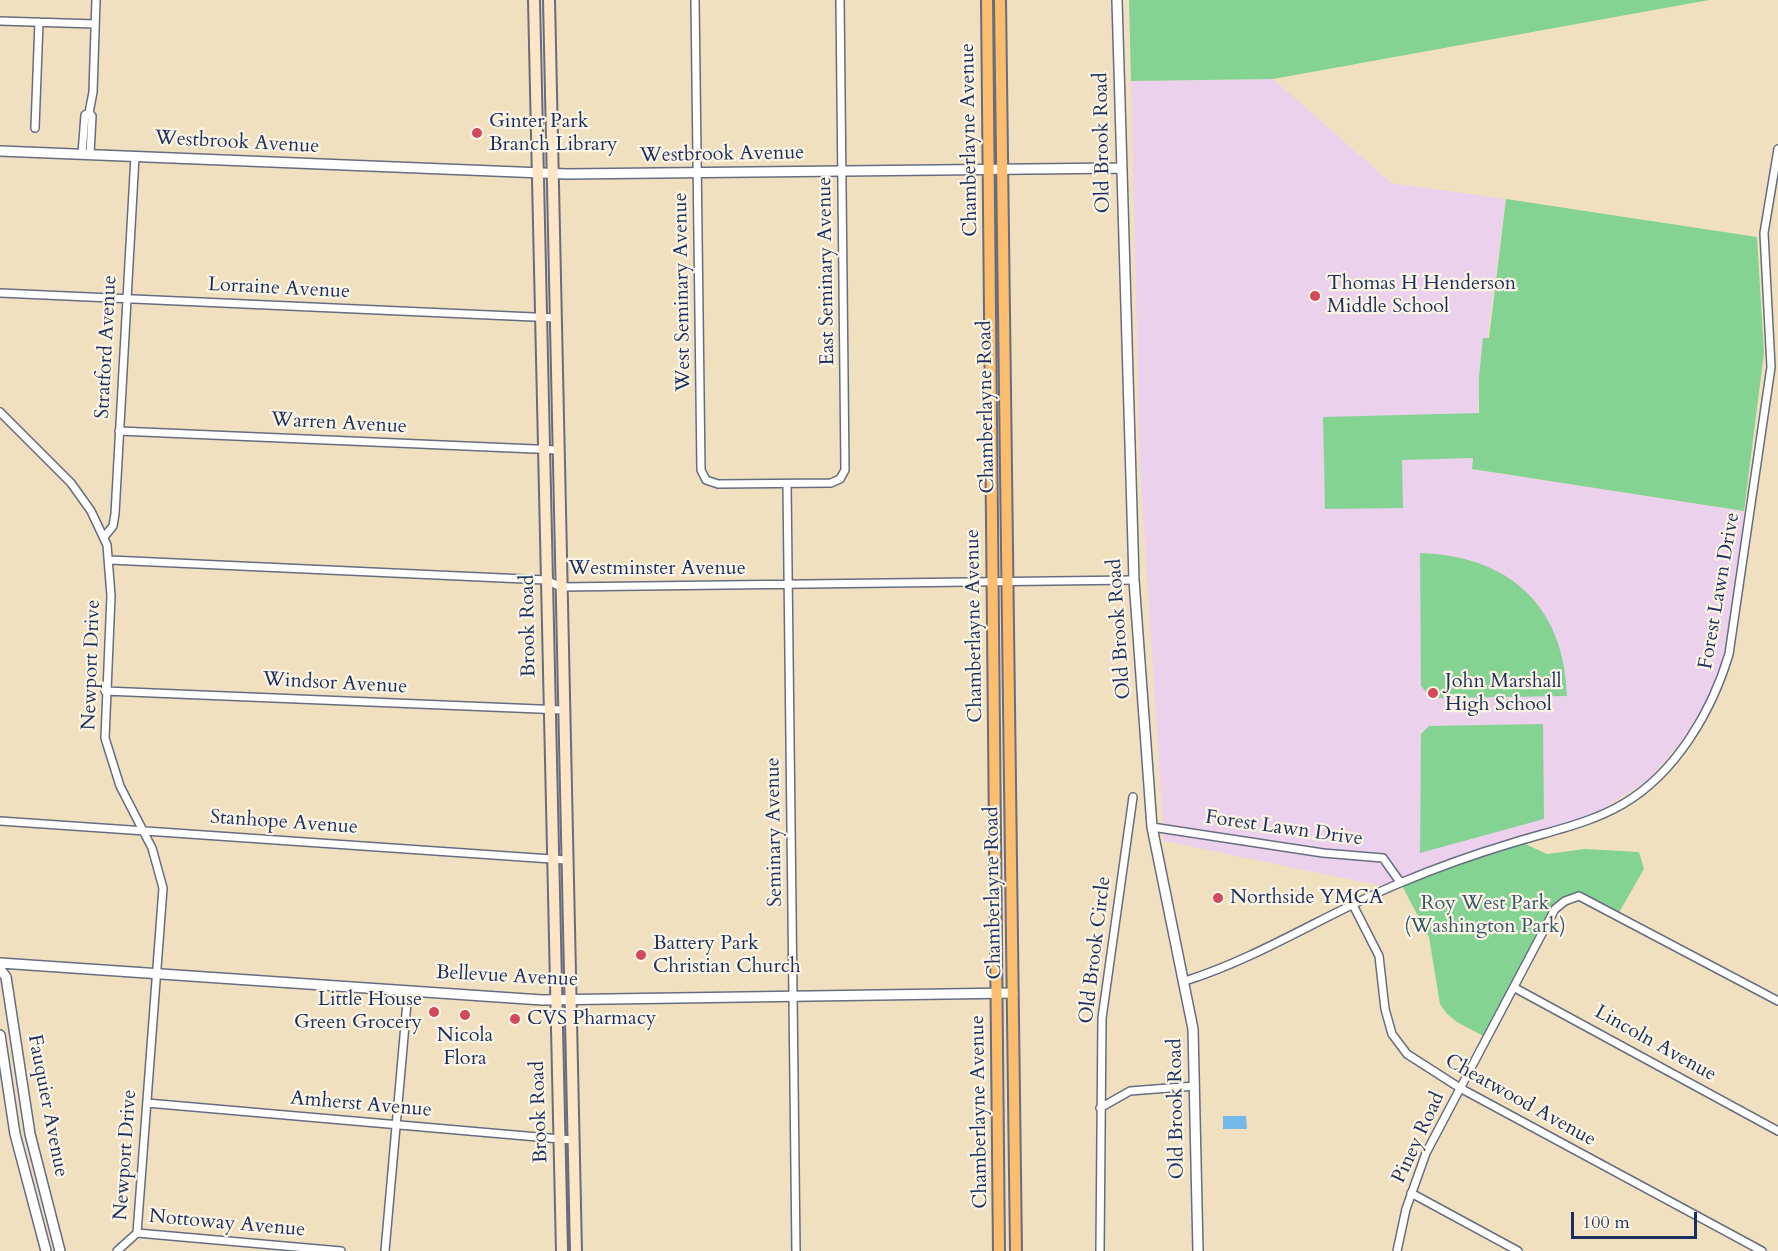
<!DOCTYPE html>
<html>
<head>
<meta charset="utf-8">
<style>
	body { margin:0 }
	#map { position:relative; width:1778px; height:1251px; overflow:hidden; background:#f1e0c0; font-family:Cardo,serif }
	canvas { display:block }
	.scale { position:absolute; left:1571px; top:1212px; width:126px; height:27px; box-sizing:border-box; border:3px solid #1b2f5e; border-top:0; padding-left:8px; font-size:18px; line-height:21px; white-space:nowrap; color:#1b2f5e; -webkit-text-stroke:4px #fcf5e5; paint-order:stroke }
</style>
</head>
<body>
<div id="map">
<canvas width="1778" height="1251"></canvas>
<div class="scale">100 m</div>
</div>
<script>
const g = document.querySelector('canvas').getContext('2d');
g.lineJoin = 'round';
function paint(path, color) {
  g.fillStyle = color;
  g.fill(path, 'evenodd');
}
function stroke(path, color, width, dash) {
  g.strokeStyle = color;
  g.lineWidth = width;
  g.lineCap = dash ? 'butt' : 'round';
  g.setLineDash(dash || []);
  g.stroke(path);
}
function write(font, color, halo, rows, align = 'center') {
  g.font = font + ' Cardo,serif';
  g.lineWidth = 4.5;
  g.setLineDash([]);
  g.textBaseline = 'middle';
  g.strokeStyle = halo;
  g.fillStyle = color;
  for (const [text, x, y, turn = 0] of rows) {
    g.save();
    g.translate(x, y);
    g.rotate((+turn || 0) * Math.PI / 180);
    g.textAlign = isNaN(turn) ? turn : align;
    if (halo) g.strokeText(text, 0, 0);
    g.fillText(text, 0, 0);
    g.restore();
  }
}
const built = new Path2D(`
	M1273,79l118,104 115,16 -27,199 -7,71 272,42 -13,145 -41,75 -42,49 -60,38 -192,71 -232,-48 -24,-375 -9,-385z`);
const green = new Path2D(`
	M1129,0h580l-436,79 -142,2z
	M1506,199l251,38 7,116 -20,158 -272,-42 1,-11 -71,2 1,48 -78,1 -2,-92 156,-4v-36l4,-39h6z
	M1420,553c89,3 144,52 147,143l-136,2 -10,-12z
	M1543,724l1,95 -124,34 1,-119 8,-8z
	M1519,841l28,13 38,-5 54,3 5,17 -27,47 -38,-20 -24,13 -68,129 -30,-16 -10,-8 -7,-10 -11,-67 -29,-55z`);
const water = new Path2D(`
	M1223,1116h23l1,13h-24z`);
const minor = new Path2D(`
	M695,0l6,470 5,10 12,4 113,-1 9,-4 5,-9 -5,-470
	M0,21l95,3
	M89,113l3,3 -2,38
	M35,128l4,-106
	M82,154l3,-39 4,-2 4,-21 3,-92
	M0,293l556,25
	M0,412l71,71 20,28 16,34 4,51 -6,142 15,48 32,62 11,40 -26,345
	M119,431l439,19
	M787,484l9,767
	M104,537l9,-11 2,-12 20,-358
	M110,560l436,20 15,7 573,-7
	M105,691l458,19
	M0,821l566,39
	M1152,827l171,26 60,5 17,24
	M1353,905l26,51 6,53 7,25 15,20 53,34 302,163
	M1185,981c76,-24 142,-68 215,-98 36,-15 75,-29 112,-40 38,-12 77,-19 111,-39 53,-31 89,-93 106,-150l42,-287 -7,-134 14,-84
	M1515,988l263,143
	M147,1103l425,37
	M1100,1108l30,-17 65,-5
	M1411,1193l107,58
	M117,1251l20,-18 204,18
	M385,1251l23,-260
	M1100,1251l2,-233 31,-221
	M1397,1251l9,-42 20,-56 129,-244 10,-8 14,-5 199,105`);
const tertiary = new Path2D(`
	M1117,0l17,580 18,247 41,202 5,222
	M0,151l567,23 554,-6
	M0,963l542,37 471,-7
	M0,969l6,8 24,157 30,117
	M0,1035l15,99 31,117`);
const secondary = new Path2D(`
	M534,0l28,1251
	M549,0l27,1251`);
const primary = new Path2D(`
	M987,0l12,1251
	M1000,0l16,1251`);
const markers = [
	[477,133,6,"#d1495b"],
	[1315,296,6,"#d1495b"],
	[1433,693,6,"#d1495b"],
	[1218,898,6,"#d1495b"],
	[641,955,6,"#d1495b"],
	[434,1012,6,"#d1495b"],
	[465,1015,6,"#d1495b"],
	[515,1019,6,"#d1495b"]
];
const poiNames = [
	["Ginter Park",489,122],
	["Branch Library",489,145],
	["Thomas H Henderson",1327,284],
	["Middle School",1327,307],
	["John Marshall",1445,682],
	["High School",1445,705],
	["Northside YMCA",1230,898],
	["Battery Park",653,944],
	["Christian Church",653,967],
	["Little House",422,1000,"right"],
	["Green Grocery",422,1023,"right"],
	["CVS Pharmacy",527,1019],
	["Nicola",465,1036,"center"],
	["Flora",465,1059,"center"]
];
const streetNames = [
	["Chamberlayne Avenue",970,140,-91],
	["Westbrook Avenue",237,143,3],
	["Old Brook Road",1103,143,-91],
	["Westbrook Avenue",722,155,-1],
	["East Seminary Avenue",827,271,-91],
	["Lorraine Avenue",279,289,3],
	["West Seminary Avenue",683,292,-91],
	["Stratford Avenue",107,347,-87],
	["Chamberlayne Road",987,407,-91],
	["Warren Avenue",339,424,3],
	["Westminster Avenue",657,569],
	["Forest Lawn Drive",1720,591,-80],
	["Brook Road",529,626,-91],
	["Chamberlayne Avenue",975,626,-91],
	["Old Brook Road",1120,629,-94],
	["Newport Drive",92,665,-88],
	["Windsor Avenue",335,684,3],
	["Stanhope Avenue",284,823,4],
	["Forest Lawn Drive",1284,829,8],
	["Seminary Avenue",775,832,-91],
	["Chamberlayne Road",994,893,-91],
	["Old Brook Circle",1096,950,-83],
	["Bellevue Avenue",507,977,3],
	["Lincoln Avenue",1655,1044,29],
	["Cheatwood Avenue",1520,1101,29],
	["Amherst Avenue",361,1105,5],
	["Fauquier Avenue",47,1106,79],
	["Old Brook Road",1177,1109,-91],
	["Brook Road",540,1112,-92],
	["Chamberlayne Avenue",980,1112,-91],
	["Piney Road",1419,1138,-65],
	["Newport Drive",126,1155,-86],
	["Nottoway Avenue",227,1224,5]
];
const parkNames = [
	["Roy West Park",1485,904],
	["(Washington Park)",1485,927]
];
paint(built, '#ebd1eb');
paint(green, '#84d393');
paint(water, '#75b8ea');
stroke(minor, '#666d80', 10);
stroke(tertiary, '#666d80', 12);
stroke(secondary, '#666d80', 14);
stroke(primary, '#666d80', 14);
stroke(minor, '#fff', 7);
stroke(tertiary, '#fff', 9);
stroke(secondary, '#fee5c5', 10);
stroke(primary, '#fcbd6f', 10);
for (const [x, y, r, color] of markers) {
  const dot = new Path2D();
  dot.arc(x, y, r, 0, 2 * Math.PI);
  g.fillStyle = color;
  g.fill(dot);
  stroke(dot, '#fcf5e5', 2);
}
write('20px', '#1b2f5e', '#fcf5e5', poiNames, 'left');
write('20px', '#1b2f5e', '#fcf5e5', streetNames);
write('20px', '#35586b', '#fcf5e5', parkNames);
</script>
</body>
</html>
